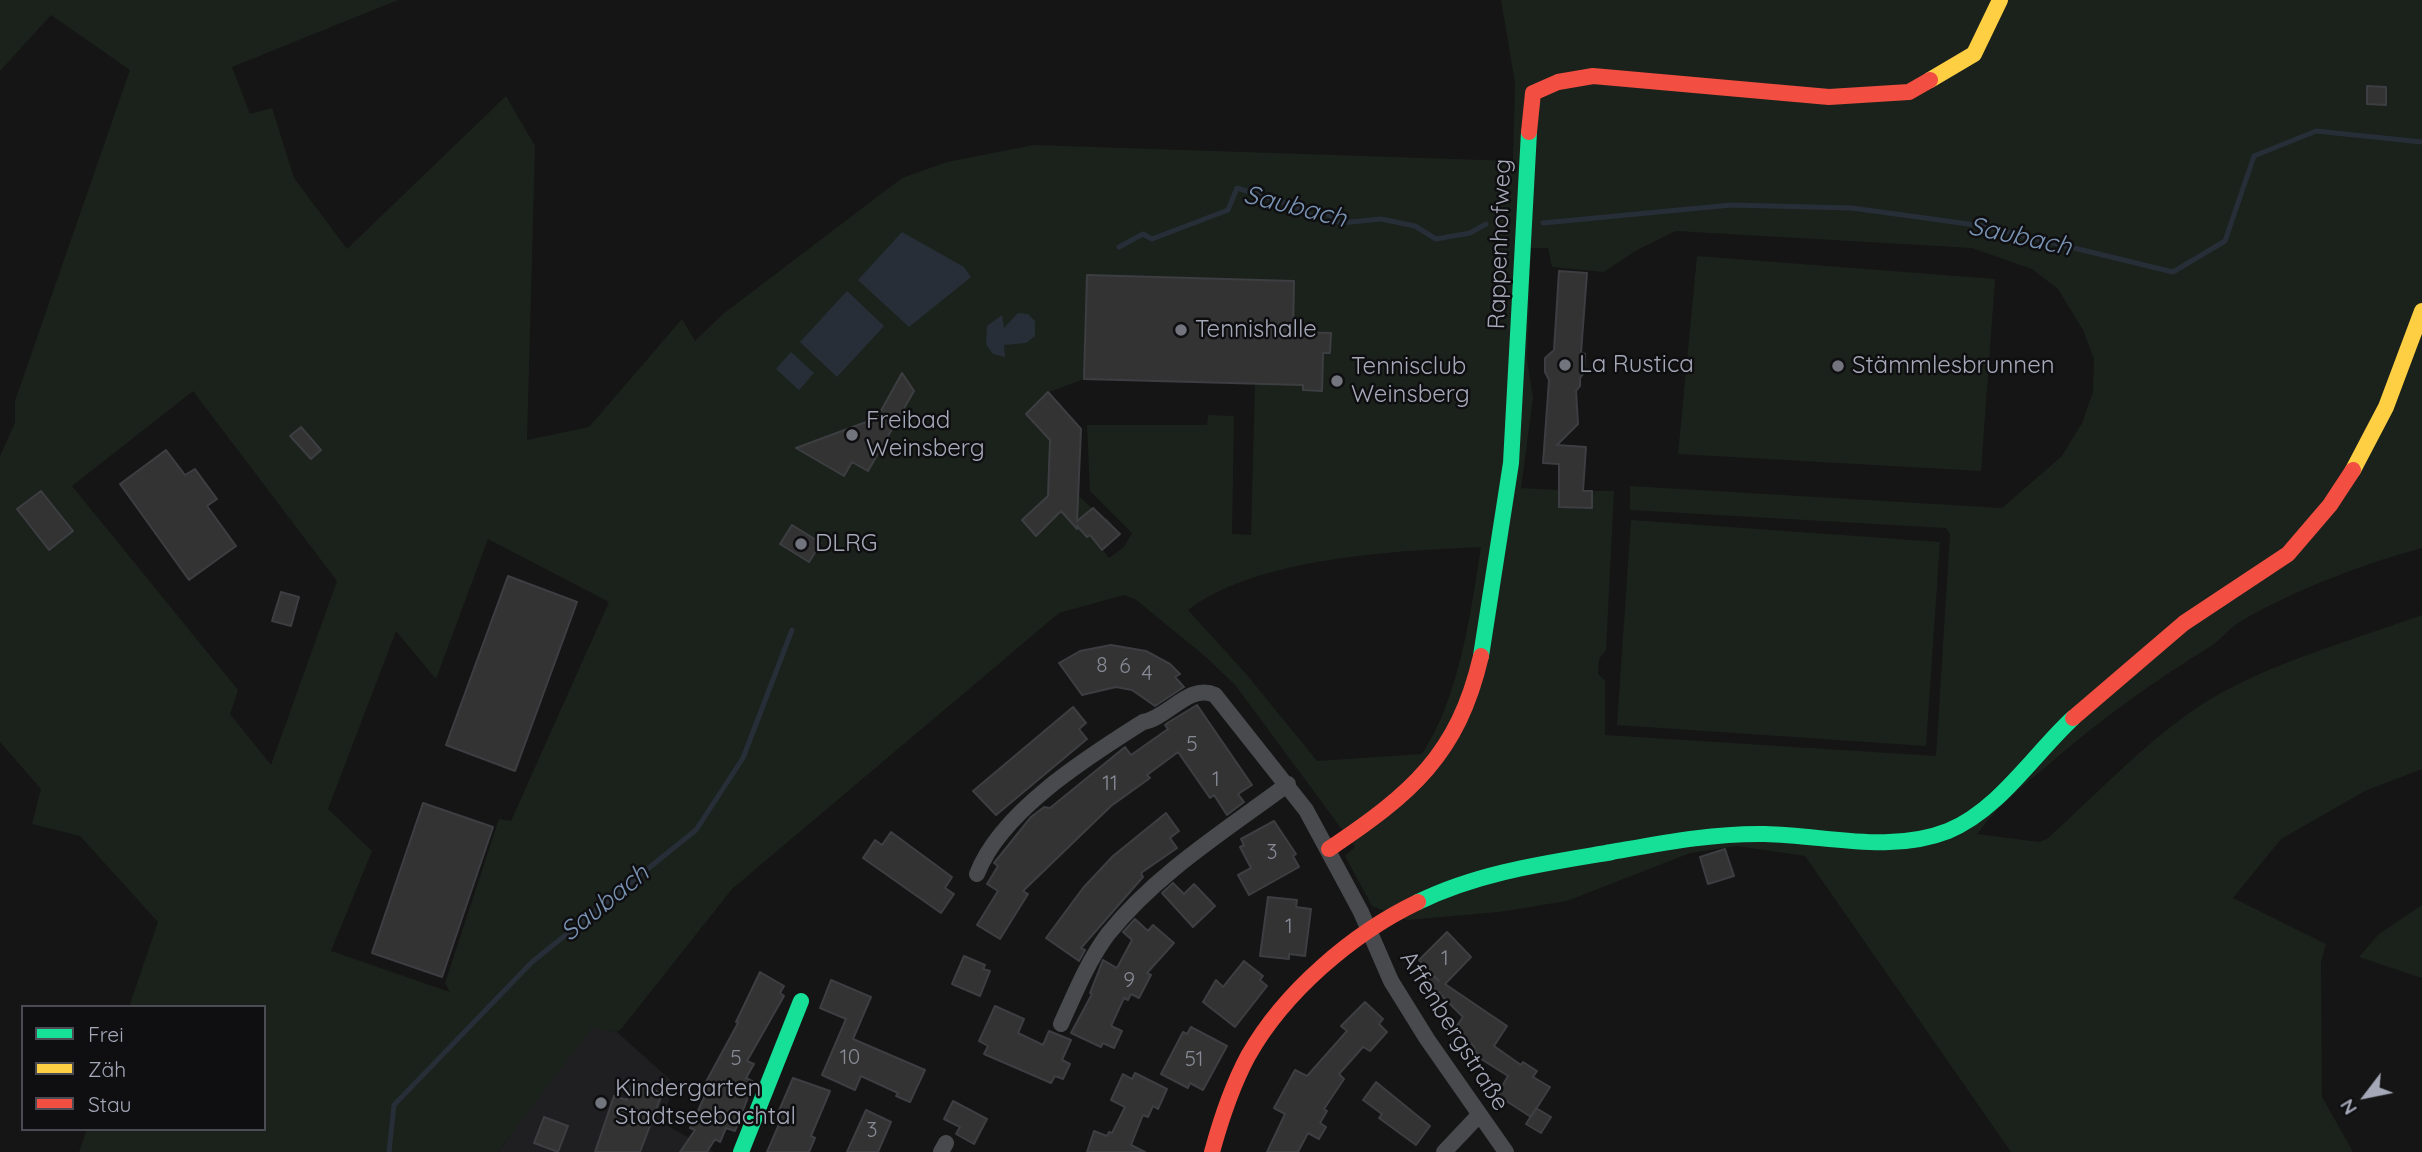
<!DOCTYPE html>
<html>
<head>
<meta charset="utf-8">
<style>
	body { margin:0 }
	#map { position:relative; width:2422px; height:1152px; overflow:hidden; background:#151515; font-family:Quicksand,sans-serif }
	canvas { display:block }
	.legend { position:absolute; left:21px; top:1005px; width:245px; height:126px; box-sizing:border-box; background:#0f0f11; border:2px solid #4b4c53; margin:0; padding:9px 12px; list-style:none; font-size:21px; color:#a4a8b7 }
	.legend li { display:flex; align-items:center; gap:14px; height:35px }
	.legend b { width:35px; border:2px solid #4b4c53 }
	.north { position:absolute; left:2331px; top:1061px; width:70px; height:70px; -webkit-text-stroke:5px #0f0f11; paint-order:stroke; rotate:238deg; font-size:19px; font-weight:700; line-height:28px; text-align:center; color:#a4a8b7 }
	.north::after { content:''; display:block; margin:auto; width:24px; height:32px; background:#a4a8b7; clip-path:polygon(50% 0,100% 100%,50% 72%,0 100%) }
</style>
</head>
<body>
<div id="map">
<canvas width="2422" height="1152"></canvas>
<ul class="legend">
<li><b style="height:9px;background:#16e098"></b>Frei</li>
<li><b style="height:9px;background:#ffcf43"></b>Zäh</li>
<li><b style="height:9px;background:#f24e42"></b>Stau</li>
</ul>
<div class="north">N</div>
</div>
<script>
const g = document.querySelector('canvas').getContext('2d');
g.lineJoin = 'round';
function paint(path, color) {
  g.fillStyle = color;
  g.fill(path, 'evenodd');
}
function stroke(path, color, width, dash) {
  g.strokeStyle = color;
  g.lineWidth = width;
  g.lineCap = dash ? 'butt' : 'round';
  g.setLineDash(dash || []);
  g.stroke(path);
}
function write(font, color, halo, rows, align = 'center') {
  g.font = font + ' Quicksand,sans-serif';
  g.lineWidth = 5;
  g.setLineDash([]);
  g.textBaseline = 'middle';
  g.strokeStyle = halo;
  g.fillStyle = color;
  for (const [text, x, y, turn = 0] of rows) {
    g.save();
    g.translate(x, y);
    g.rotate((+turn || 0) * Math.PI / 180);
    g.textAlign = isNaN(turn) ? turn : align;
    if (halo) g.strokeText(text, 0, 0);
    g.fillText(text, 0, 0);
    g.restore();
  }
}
const built = new Path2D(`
	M592,1027l25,5 58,52 -14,38 53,30h-216z`);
const green = new Path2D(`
	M0,0h398l-166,67 18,47 22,-6 22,70 53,71 159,-153 29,50 -8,294 62,-13 93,-108 13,22 28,-27 179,-136 45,-16 87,-17 479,16 2,-78 -14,-83h921v548c-63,17 -125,41 -181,73 -13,8 -21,20 -33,27 -52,32 -100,66 -146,105 -30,26 -62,49 -85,81l62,8 8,-3c49,-44 101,-100 157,-136 64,-40 147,-62 218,-88v154l-57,22 -84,48 -48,59 93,46 -5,18 1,135 31,55h-342l-206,-296 -68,-10 -47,7 -123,48 -68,11 -92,8 -35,-14 -27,-50 10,-9 -119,-161 -30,-29 -71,-58 -11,-4 -65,18 -327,276 -110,139 -5,4 -25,-4 -94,124h-419l8,-23h177v-122h-135l29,-85 -78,-86 -48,-12 9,-35 -41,-47v-286l15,-33v-22l115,-331 -79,-55 -51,56zM1676,231l296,17 60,21 26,20 25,41 11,29 -1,33 -11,31 -20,33 -60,52 -372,-22v24l316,18 4,6 -14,222 -331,-21v-55l-7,-6 1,-15 7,-9 8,-159h-22v17l-33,-1v-17l-38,-2 12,-90 -6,-39 4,-111h17l4,19 52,5 33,-22zM1084,379l171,5 -4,151 -19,-1 2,-118 -26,-1 -1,10h-120l3,66 42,42 -8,14 -15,11 -7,-9 18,-15 -13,-16 -3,2 -25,-24 2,-67 -32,-37zM193,391l144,190 -66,184 -41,-51 8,-24 -166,-204zM488,539l121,63 -98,219 -12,-2 -54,164 5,9 -119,-41 41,-100 -44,-42 68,-178 40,48zM1481,547c-11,69 -21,148 -59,207l-105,7 -70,-86 -59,-65c70,-53 206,-59 293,-63z
	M1697,256l298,23 -14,192 -303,-17z
	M1631,520l309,22 -14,204 -309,-21z
	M2422,905v73l-63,-21 20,-23z`);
const water = new Path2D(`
	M902,232l62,35 7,10 -62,50 -51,-47z
	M847,291l37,35 -47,51 -37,-35z
	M1018,313l10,1 7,7v15l-9,7 -22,2 1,12 -12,-3 -7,-10 1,-18 15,-11 2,13z
	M791,352l23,21 -15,17 -23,-21z`);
const stream = new Path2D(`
	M1543,223l188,-18 121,3 131,18 190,46 52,-31 29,-85 62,-25 106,11
	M1119,247l24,-13 9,5 76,-29 9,-22 55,17 20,11 14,-3 14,10 41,-4 34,7 21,13 34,-6 16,-9
	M389,1152l5,-47 138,-143 164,-132 47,-72 49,-128`);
const building = new Path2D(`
	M2367,86l19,1v18l-19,-1z
	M1559,271l28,2 -6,80 4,1 -1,19 -4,5v8l-4,5 2,33 -21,21 29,2 -3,44h9v17l-33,-1v-43l-16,-1 6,-83 -4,-8v-14l9,-8z
	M1087,275l207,6 -1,51 38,1 -1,20h-7l-1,38 -19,-1v-5l-219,-6z
	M902,373l12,18 -46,80 -16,-9 -8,14 -48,-28 81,-30z
	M1048,392l33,37 -4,92 16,-13 27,26 -18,16 -12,-15 -3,2 -10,-11v3l-16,-18 -25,25 -14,-16 26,-24 2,-56 -24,-26z
	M301,427l20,23 -10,9 -21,-23z
	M166,450l19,25 10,-6 22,30 -10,7 29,40 -47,34 -69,-96z
	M41,491l32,40 -24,19 -32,-41z
	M792,525l29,18 -12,19 -29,-18z
	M508,576l69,26 -62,169 -69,-26z
	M281,592l18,5 -8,29 -19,-5z
	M1111,645l35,6 24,13 10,10 -5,3 9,10 -29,19 -23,-16 -16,-3 -34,8 -23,-32 21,-12z
	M1197,705l55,80 -14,9 6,8 -17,13 -13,-20 -4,3 -32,-46 -31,23 3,3 -39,28 -88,85 5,3 -28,45 -23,-14 21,-34 -11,-7 11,-18 -4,-3 37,-46 13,-10 6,1 75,-61 6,8 37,-26 -3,-4 4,-3z
	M1073,707l13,16 -7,6 8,10 -91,76 -23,-24z
	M423,803l70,24 -51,150 -70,-24z
	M1166,813l13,18 -9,7 7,10 -36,25 2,4 -62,71 4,2 -6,11 -33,-23 37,-50 30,-32z
	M1274,821l22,33 -3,2 6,11 -50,28 -11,-20 13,-7 -11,-21 4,-2 -3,-6z
	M891,832l61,45 -7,11 9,6 -13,19 -78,-55 12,-18 7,5z
	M1725,849l9,27 -26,8 -8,-27z
	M1173,883l11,11 10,-10 21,22 -22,21 -31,-34z
	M1268,897l29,3 -1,7 15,2 -6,47 -16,-2v5l-29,-3z
	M1135,919l13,12 5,-6 21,18 -27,30 4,2 -12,23 -8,-4 -3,6 -4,-2 -13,28 11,5 -8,17 -11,-5 -2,4 -30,-14 21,-39 -2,-1 13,-33 14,8 15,-28 -9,-8z
	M1447,932l24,25 -26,27 62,42 -13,20 27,19 2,-3 14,9 -4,6 17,10 -19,30 -34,-22 11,-19 -30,-19 -5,-12 -12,-8 -5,-10 7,-10 -36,-36 5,-6 7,6 -20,-21z
	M964,956l21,9 -2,4 7,2 -10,25 -28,-12z
	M1244,961l19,15 -3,4 7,6 -32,41 -32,-25 13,-22 7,7z
	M760,972l24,14 -4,7 4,3 -37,65 7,3 -8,14 8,4 -19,49 -9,-3 -6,14 -5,-3 -8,13h-27l15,-22 -5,-2 16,-35 -5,-2 37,-68 -2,-1z
	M831,980l40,17 -18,42 72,31 -15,32 -14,-6 2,-3 -37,-17 -6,14 -33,-15 24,-56 -26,-11z
	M1365,1002l18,17 -4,5 8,8 -17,19 -7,-4 -24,27 5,5 -20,30 3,2 -7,12 6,4 -7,12 -11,-6 -10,19h-31l18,-38 -11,-6 21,-38 12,6 40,-45 -6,-5z
	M995,1006l29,13 -6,14 25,12 6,-14 22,9 -9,20 8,4 -7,15 -8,-3 -4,7 -67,-29 4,-8 -9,-5z
	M1191,1027l36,19 -24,44 -13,-7 -2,5 -27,-14 22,-42 4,2z
	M1135,1073l32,16 -9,20 -5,-3 -5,11 -5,-2 -12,30 14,7h-58l7,-21 13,5 2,-4 3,1 13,-26 -14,-7 12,-26 9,5z
	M793,1078l37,13 -19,45 4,2 -6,14h-42l13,-30 -5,-2z
	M634,1079l28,15 -22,58h-45l19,-56 13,4z
	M1376,1082l54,44 -14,19 -37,-27 3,-4 -19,-14z
	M953,1101l34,18 -13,25 -18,-10 4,-7 -16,-8z
	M1536,1108l15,9 -10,16 -15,-9z
	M866,1110l25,12 -13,30h-31z
	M544,1117l24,9 -10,26 -24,-9z`);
const street = new Path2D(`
	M977,874c24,-63 111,-117 166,-152 25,-4 46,-39 72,-27l91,115 55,102 30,69 36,58 79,113
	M1061,1024c14,-31 27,-63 47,-90 49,-61 118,-104 180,-150
	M941,1152l5,-9
	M1444,1152l35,-37`);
const fast = new Path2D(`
	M1481,656l30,-193 18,-331
	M1418,902c61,-30 129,-39 194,-50 51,-9 102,-19 153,-18 60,1 125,20 183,-3 51,-21 86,-77 125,-113
	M741,1152l60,-151`);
const slow = new Path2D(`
	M1930,80l44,-26 26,-54
	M2353,470l33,-63 36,-96`);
const jam = new Path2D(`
	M1529,132l4,-39 25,-11 35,-6 236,21 80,-5 21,-12
	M2073,718l111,-95 104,-69 42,-49 23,-35
	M1329,849c82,-55 129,-94 152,-193
	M1212,1152c9,-33 20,-66 36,-96 36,-64 105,-123 170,-154`);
const markers = [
	[1181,330,7,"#72757e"],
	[1565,365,7,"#72757e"],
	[1838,366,7,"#72757e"],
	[1337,381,7,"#72757e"],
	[852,435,7,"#72757e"],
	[801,544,7,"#72757e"],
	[601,1103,7,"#72757e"]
];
const numberNames = [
	["8",1102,666],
	["6",1125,667],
	["4",1147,674],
	["5",1192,745],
	["1",1216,780],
	["11",1110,784],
	["3",1272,853],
	["1",1289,927],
	["1",1445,959],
	["9",1129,981],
	["10",850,1058],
	["5",736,1059],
	["51",1194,1060],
	["3",872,1131]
];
const streetNames = [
	["Rappenhofweg",1500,244,-88],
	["Affenbergstraße",1454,1031,58]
];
const poiNames = [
	["Tennishalle",1195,330],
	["La Rustica",1579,365],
	["Stämmlesbrunnen",1852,366],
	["Tennisclub",1351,367],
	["Weinsberg",1351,395],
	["Freibad",866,421],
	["Weinsberg",866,449],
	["DLRG",815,544],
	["Kindergarten",615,1089],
	["Stadtseebachtal",615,1117]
];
const waterNames = [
	["Saubach",1295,207,14],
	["Saubach",2020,237,12],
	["Saubach",605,903,-39]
];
paint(built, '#1f1f21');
paint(green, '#1b221c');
paint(water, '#272e37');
stroke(stream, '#272e37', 5);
paint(building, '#333334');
stroke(building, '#3d3e41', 2);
stroke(street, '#484a4e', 16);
stroke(fast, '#16e098', 16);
stroke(slow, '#ffcf43', 16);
stroke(jam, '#f24e42', 16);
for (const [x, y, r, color] of markers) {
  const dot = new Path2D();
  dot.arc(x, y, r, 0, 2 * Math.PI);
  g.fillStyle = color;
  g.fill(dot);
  stroke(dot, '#0f0f11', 2.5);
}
write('21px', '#888b96', null, numberNames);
write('24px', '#a4a8b7', '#0f0f11', streetNames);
write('24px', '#a4a8b7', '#0f0f11', poiNames, 'left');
write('italic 26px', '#7993b4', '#0f0f11', waterNames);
</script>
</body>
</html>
